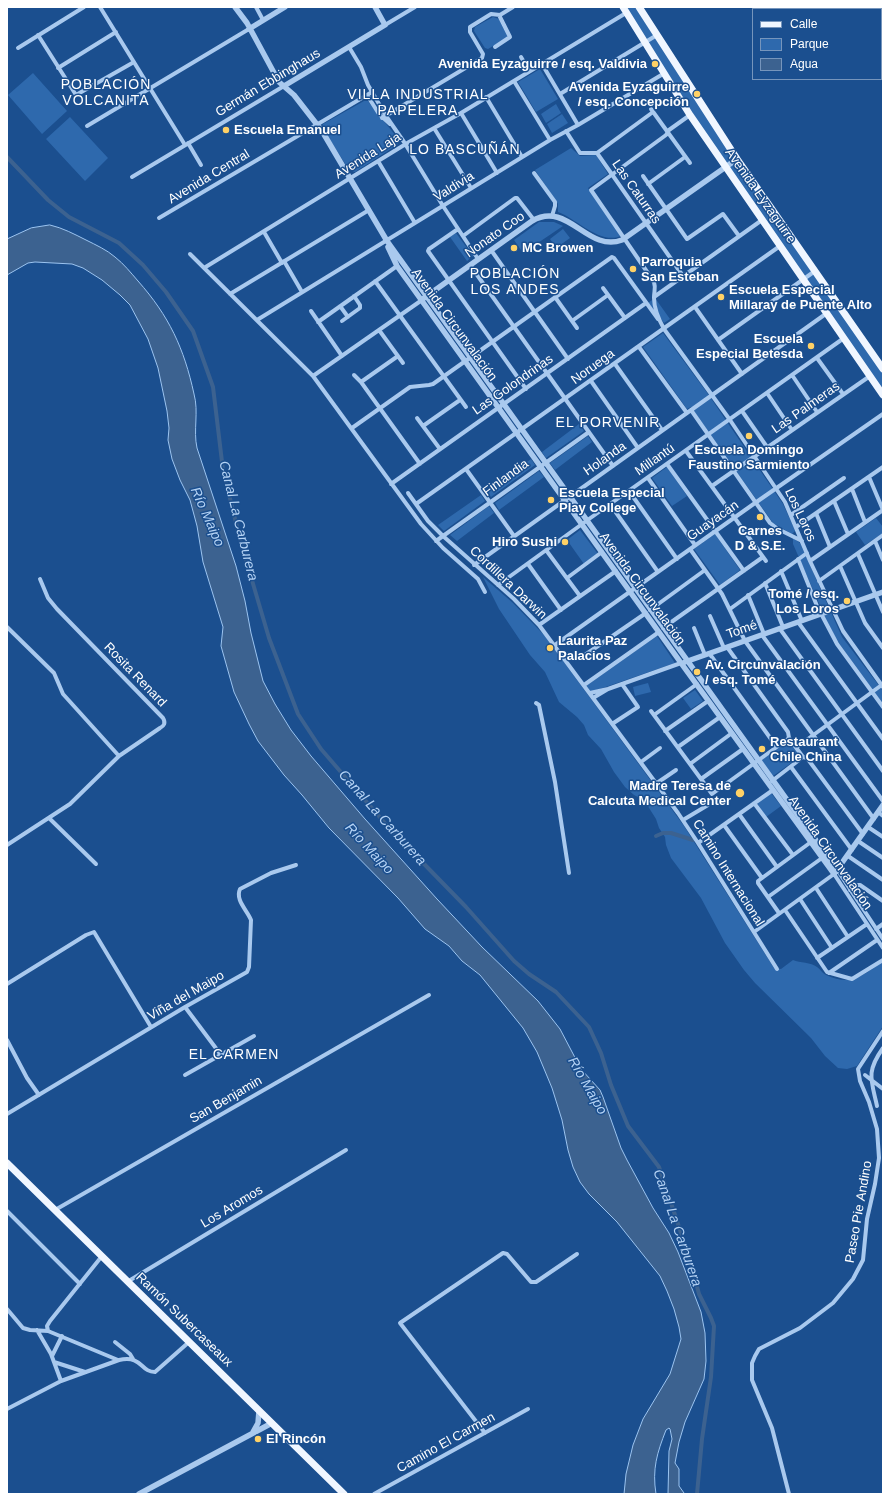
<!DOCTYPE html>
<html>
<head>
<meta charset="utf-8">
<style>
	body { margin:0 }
	#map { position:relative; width:890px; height:1501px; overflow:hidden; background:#1b4f8f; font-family:Arial,sans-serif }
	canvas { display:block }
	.frame { position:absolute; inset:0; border:8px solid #fff; pointer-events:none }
	.legend { position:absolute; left:752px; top:8px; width:130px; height:72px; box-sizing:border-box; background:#1b4f8f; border:1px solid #7695bc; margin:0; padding:5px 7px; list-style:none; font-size:12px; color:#fff }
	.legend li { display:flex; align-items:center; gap:8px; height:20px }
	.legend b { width:20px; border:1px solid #7695bc }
</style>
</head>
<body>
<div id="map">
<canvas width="890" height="1501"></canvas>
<div class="frame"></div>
<ul class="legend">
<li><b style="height:5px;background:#f0f6ff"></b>Calle</li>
<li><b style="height:11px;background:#2e69ad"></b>Parque</li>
<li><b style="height:11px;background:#3c6290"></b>Agua</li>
</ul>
</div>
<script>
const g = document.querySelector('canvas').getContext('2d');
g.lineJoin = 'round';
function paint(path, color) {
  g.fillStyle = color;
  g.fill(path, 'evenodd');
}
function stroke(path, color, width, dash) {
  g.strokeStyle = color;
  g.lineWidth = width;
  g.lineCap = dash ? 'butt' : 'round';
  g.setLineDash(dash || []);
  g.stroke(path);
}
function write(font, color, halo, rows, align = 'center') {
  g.font = font + ' Arial,sans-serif';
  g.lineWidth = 3;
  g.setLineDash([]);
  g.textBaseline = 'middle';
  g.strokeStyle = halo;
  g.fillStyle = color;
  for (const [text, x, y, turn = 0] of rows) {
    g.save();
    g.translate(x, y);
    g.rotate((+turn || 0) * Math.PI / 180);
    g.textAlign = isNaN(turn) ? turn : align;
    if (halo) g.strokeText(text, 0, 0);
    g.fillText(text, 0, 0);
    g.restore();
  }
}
const green = new Path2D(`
	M627,7h8l103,158 83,118 62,90v21l-153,-224 -81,-122z
	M493,17l6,2 9,16 -1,3 -19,11 -3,-1 -11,-17 1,-4z
	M540,69l18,30 -22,13 -18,-30z
	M33,73l34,38 -25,23 -34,-39z
	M364,101h4c10,14 22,26 31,40l-2,4 -42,27 -6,-2 -27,-43 1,-3z
	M556,104l5,9 -15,10 -5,-9z
	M562,114l6,9 -16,10 -5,-9z
	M70,117l38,41 -23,23 -39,-42z
	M571,148l9,8 16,-1 12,19 -20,14 33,48c-21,9 -44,-17 -63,-24v-8l-23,-34z
	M539,222h15l9,4 -40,27 -9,-13z
	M563,229l7,9 -14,10 -6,-9z
	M456,233l17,23 -6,5 -17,-24z
	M655,298l15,21 -6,4 -16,-20z
	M663,333l45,61 75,110 11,24 1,3 -3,3 -19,-11 -82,-116 -4,2 -44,-62z
	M579,424l5,7 -38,27 -4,-6z
	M588,436l4,6 -37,28 -5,-7z
	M531,459l4,6 -44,32 -5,-6z
	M667,467l20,29 -15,10 -20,-28z
	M539,471l5,6 -45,33 -4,-7z
	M481,495l4,6 -41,30 -6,-6z
	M489,506l5,7 -37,28 -7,-6z
	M876,518l7,9v6l-18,12 -9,-13z
	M580,530l18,24 -14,10 -17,-24z
	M715,534l25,36 -20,15 -26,-36z
	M793,538l7,5 42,94 41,54v13l-47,-65 -11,-22 -32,-73z
	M483,577l30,26 31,32 140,191 90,142 7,1 12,-9c7,3 18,2 24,7 3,2 5,6 9,8 26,12 36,0 57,-13v64l-26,40 -10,3 -9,-1 -13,-12 -14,-18 -56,-55 -11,-13 -19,-27 -24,-45 -30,-40 -5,-13 -1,-8 -6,-9 -3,-9 -12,-19 -10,-5 -9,-8 -11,-15 -13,-23 -13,-14 -4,-10 -7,-8 -18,-15 -14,-30 -15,-17 -31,-46z
	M657,636l18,27 -84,29 -5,-6z
	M648,683l3,9 -16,4 -2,-9z
	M695,690l8,11 -12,8 -8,-11z
	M789,740l12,16 -28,20 -12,-16z
	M771,793l10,13 -15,11 -9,-14z
	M842,873l15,10 -6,4 -10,-13z`);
const water = new Path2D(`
	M50,225c13,3 24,9 36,15 10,5 21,10 29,17 9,7 16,16 23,24 31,35 46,67 56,113 5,18 -1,36 3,54l39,118 9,35 6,32 12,48 12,23 16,26 20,26 54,63 72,80 45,48 56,54 22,28 21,40 19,21 3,7 18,51 6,12 26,48 16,25 9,19 23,60 4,21 1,28 -2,18 -19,43 -6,20 -4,21 4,6v17l5,7 -1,1h-15l1,-43 3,-12 -2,-10 -1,-1 -3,2c-9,23 -14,39 -10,64h-32l2,-20 7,-29 10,-26 27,-45 11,-35 -2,-12 -5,-18 -7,-18 -7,-15 -43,-54 -28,-28 -9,-12 -7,-15 -5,-17 -6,-30 -10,-32 -15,-36 -14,-24 -43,-53 -18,-14 -13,-15 -24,-17 -27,-31 -69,-70 -27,-33 -18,-20 -26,-34 -9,-17 -15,-32 -13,-46 2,-19 -20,-65 -6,-36 -7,-26 -10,-20 -8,-21 -4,-19 1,-12 -2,-17 -9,-43 -10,-29 -18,-34 -10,-10 -18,-15 -19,-12 -11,-4 -37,-2 -7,1 -21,12v-36l24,-11z`);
const canal = new Path2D(`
	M7,157l41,43 21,17 50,26 24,22 23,27 27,39 20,56 10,83 18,73 28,95 29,76 23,35 69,80 76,78 48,54 15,13 27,18 33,35 12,26 10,32 17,41 31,41 31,93 9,34 12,24 3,8 -3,51 -9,62 -5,55
	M656,836l7,-3h8l22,7`);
const minor = new Path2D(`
	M100,7l85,138
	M256,7l7,13
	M385,25l30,-18
	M38,35l38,60 58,-33
	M349,47l12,20 7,18 18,31 18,26 39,64 35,53
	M495,47l15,-10 -11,-22
	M18,48l66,-41
	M521,57l8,14
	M881,63l2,-1
	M542,64l36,61
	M58,68l58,-36
	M514,81l36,59
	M560,94l97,-59
	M367,95l12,19 11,10
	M486,97l36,60
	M651,109l39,54
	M461,113l36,60
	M690,115l-21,15 -3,5 -75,55 63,92c2,6 0,9 0,16 0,10 5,22 10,31l66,91 55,82 25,59 33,70 40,56
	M382,118l100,-60 1,-4 -13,-22v-5l21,-13 9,1 13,-8
	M87,126l162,-97
	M434,128l37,60
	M566,131l14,22h17
	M188,143l13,22
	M597,153l86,123
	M597,153l56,-41
	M378,161l37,62
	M534,173l21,29v4l-3,10
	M643,176l44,63 36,-25 16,22
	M132,177l152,-91
	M648,184l37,-27
	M159,218l213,-126
	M458,229l-29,20 -1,2 98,138
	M264,232l18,31
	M463,236l52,-38h2l17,22
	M491,250l77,109
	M190,254l123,122 108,148 22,24 35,31 7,13
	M284,261l18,31
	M470,265l143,201
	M204,268l205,-126 52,-29 165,-100
	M375,281l91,126
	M603,288l22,30
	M230,294l139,-84
	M555,297l22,31
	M654,297l108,-77
	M340,306l8,11
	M695,307l47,67
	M311,311l31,45
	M257,320l293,-180 28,-15 85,-51
	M342,321l18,-13v-3l-6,-9
	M572,321l36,-26
	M318,322l79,-56
	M379,330l24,33
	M718,340l97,-69
	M639,347l48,66
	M817,358l26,36
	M615,364l47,66
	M354,375l7,7 59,82
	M792,375l25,37
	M313,376l109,-76
	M591,381l47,67
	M361,382l37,-26
	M767,393l25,37
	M691,410l79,113 8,6 24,12
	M742,411l25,36
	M417,418l23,31
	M423,426l37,-26
	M352,428l58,-41 19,-2 4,-1 179,-127 2,1 44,61
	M686,451l80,110
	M667,464l77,107
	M466,469l48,67
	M869,477l14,33
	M648,478l47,67
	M391,484l255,-181
	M712,486l158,-110
	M852,489l13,33
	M629,491l48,68
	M408,493l20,28 15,15 71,63 25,26 139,188 20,30 79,126
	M834,501l14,33
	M416,504l364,-258
	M610,504l48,68
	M816,513l14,34
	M791,515l53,-37
	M796,527l87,-60
	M436,541l153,-109
	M875,541l8,19
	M690,549l32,45 23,47 129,178
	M546,550l34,46
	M858,554l25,58
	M798,559l19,47 20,38 46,63
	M810,561l73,-51
	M528,564l33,46
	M474,565l353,-252
	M840,566l25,57 18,25
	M781,571l21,50
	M567,578l35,-26
	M819,581l64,-46
	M765,583l18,44
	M498,585l91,-66 255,-181
	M748,595l16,39
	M730,609l77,-56
	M650,610l55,-40
	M710,616l14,32
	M798,622l85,117
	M539,625l77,-54
	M7,627l47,46 9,21 56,62
	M663,628l100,-71
	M694,628l11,27
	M780,629l103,142
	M762,635l121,166
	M555,645l200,-142 128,-89
	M727,647l61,85 1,6 14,19 4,1 56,76
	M709,653l67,93
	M579,659l67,-46
	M584,685l75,-53
	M590,693l18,-4 73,-26
	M593,698l15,-9
	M536,703l3,2 16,77 14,91
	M651,711l61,83 77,-56
	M654,715l43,-31
	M612,724l26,-17 -16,-23
	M665,731l43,-30
	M678,747l42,-30
	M797,747l86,-63
	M641,762l19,-14
	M690,764l42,-31
	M791,767l61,83
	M701,779l42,-30
	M772,781l31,-24
	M657,783l19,-13
	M754,803l39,52
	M878,812l5,4
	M739,814l38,53
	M49,818l47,46
	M683,820l25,-15
	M724,825l38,53
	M868,827l15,10
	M858,841l25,17
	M698,843l75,-53
	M7,845l63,-41 49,-48 41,-28c4,-2 6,-5 3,-10l-106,-109 -9,-11 -8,-19
	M848,856l35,24
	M838,871l45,68
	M816,888l32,49
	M850,890l7,-5h3l23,16
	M768,897l54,-39
	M800,899l32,49
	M785,910l42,62 25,7 31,-19
	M779,913l-21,-30v-2l53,-39
	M876,929l7,-5
	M754,932l80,-58 49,74
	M817,958l50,-34
	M829,973l48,-33
	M7,984l79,-49 8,-3 57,95
	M185,1007l36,48
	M7,1040l20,38 12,17
	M185,1075l69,-39
	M865,1075l18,14
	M877,1106c-6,-27 -11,-34 6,-58
	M7,1114l178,-107 62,-35 2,-5 2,-47c-4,-10 -16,-20 -11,-31l31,-16 25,-8
	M55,1210l374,-215
	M7,1211l73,73
	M127,1282l219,-132
	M7,1309l16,19 7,2 18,1 70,29
	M37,1330l14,24 10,27
	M48,1331l-1,-5 3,-5 52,-65
	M115,1342l15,12 3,5
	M52,1356l10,-20
	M54,1362l31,10
	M7,1409l54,-28 58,-21c24,-5 21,12 36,12l34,-30
	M485,1433l-85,-110 103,-70 4,1 24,28h5l41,-28
	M374,1494l154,-85
	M789,1494l-17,-66 -20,-48v-17l3,-7 4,-7 41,-21 33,-25 20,-24 10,-19 4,-41 8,-35 4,-26 -2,-29 -8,-27 -9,-21 -2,-12 25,-38`);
const tertiary = new Path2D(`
	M235,7l12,16 32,59 15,13 28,36 65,110 451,630
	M249,29l36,-22
	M284,86l101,-61 -10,-18
	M388,247l9,19 284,397 153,211 49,-69
	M424,298l108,-77c36,-21 55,32 90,19l115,-81
	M685,662l198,-70
	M253,1432l5,-9 1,-12
	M139,1494l133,-71`);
const primary = new Path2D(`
	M623,7l67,108 193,280
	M639,7l98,152 146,210
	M7,1163l337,331`);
const markers = [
	[655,64,4,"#ffd166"],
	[697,94,4,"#ffd166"],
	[226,130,4,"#ffd166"],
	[514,248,4,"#ffd166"],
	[633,269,4,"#ffd166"],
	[721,297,4,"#ffd166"],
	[811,346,4,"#ffd166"],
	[749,436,4,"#ffd166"],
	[551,500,4,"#ffd166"],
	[760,517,4,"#ffd166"],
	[565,542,4,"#ffd166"],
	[847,601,4,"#ffd166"],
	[550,648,4,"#ffd166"],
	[697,672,4,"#ffd166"],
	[762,749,4,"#ffd166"],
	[740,793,5,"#ffd166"],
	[258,1439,4,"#ffd166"]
];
const poiNames = [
	["Avenida Eyzaguirre / esq. Valdivia",647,64,"right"],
	["Avenida Eyzaguirre",689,87,"right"],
	["/ esq. Concepción",689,102,"right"],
	["Escuela Emanuel",234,130],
	["MC Browen",522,248],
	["Parroquia",641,262],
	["San Esteban",641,277],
	["Escuela Especial",729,290],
	["Millaray de Puente Alto",729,305],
	["Escuela",803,339,"right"],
	["Especial Betesda",803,354,"right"],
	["Escuela Domingo",749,450,"center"],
	["Faustino Sarmiento",749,465,"center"],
	["Escuela Especial",559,493],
	["Play College",559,508],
	["Carnes",760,531,"center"],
	["D & S.E.",760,546,"center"],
	["Hiro Sushi",557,542,"right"],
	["Tomé / esq.",839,594,"right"],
	["Los Loros",839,609,"right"],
	["Laurita Paz",558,641],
	["Palacios",558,656],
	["Av. Circunvalación",705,665],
	["/ esq. Tomé",705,680],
	["Restaurant",770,742],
	["Chile China",770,757],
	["Madre Teresa de",731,786,"right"],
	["Calcuta Medical Center",731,801,"right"],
	["El Rincón",266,1439]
];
const streetNames = [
	["Germán Ebbinghaus",268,83,-31],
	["Avenida Laja",368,156,-32],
	["Avenida Central",209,177,-31],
	["Valdivia",454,187,-32],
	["Las Caturras",636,192,55],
	["Avenida Eyzaguirre",760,196,55],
	["Nonato Coo",495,235,-35],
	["Avenida Circunvalación",454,325,54],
	["Noruega",593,367,-36],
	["Las Golondrinas",513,385,-35],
	["Las Palmeras",806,408,-35],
	["Holanda",605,459,-35],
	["Millantú",655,460,-35],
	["Finlandia",506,478,-36],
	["Los Loros",800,515,65],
	["Guayacán",713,521,-35],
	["Cordillera Darwin",508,583,43],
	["Avenida Circunvalación",642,589,54],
	["Tomé",742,630,-19],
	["Rosita Renard",135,675,46],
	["Avenida Circunvalación",830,853,55],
	["Camino Internacional",728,873,58],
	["Viña del Maipo",186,996,-30],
	["San Benjamin",226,1100,-30],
	["Los Aromos",232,1207,-31],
	["Paseo Pie Andino",859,1212,-80],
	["Ramón Subercaseaux",184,1320,44],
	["Camino El Carmen",446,1443,-29]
];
const neighbourhoodNames = [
	["POBLACIÓN",106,85],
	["VOLCANITA",106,101],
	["VILLA INDUSTRIAL",418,95],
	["PAPELERA",418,111],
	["LO BASCUÑÁN",465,150],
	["POBLACIÓN",515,274],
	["LOS ANDES",515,290],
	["EL PORVENIR",608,423],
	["EL CARMEN",234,1055]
];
const waterNames = [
	["Río Maipo",207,517,66],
	["Canal La Carburera",238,521,76],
	["Canal La Carburera",382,818,48],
	["Río Maipo",369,849,47],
	["Río Maipo",587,1086,60],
	["Canal La Carburera",677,1228,71]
];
paint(green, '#2e69ad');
paint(water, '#3c6290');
stroke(water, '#9cc4f0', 1);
stroke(canal, '#3c6290', 4);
stroke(minor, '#a9c9ee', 4);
stroke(tertiary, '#a9c9ee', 5.5);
stroke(primary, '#f0f6ff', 7);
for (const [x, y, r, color] of markers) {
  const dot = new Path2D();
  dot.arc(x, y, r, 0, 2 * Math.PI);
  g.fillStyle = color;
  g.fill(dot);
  stroke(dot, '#1b4f8f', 1.5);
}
write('bold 13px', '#fff', '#1b4f8f', poiNames, 'left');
write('13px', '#fff', '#1b4f8f', streetNames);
g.letterSpacing = '1px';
write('14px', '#fff', '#1b4f8f', neighbourhoodNames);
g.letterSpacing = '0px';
write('italic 14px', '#b5d3f5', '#1b4f8f', waterNames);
</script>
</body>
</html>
